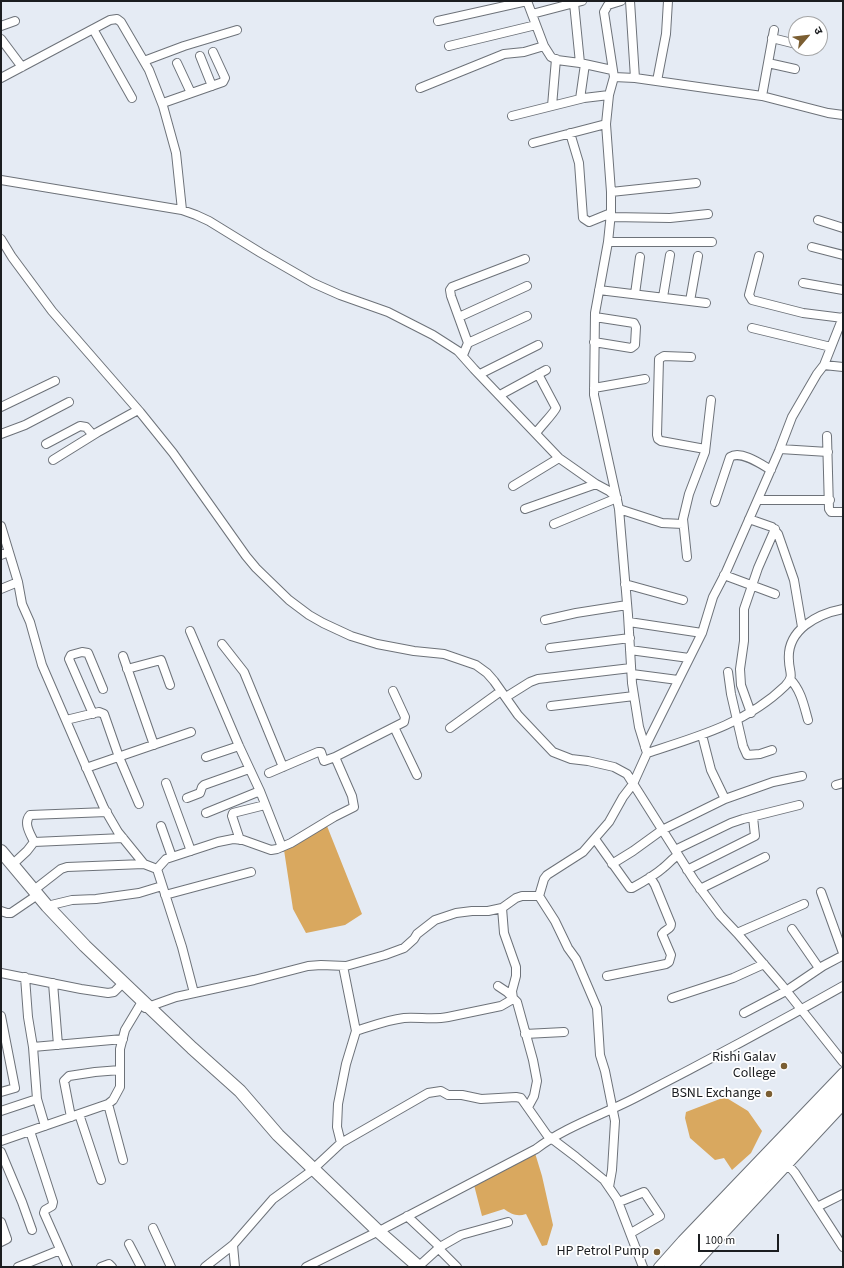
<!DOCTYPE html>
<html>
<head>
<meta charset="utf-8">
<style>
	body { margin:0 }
	#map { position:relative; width:844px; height:1268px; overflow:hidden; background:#e5ebf4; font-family:"Source Sans 3","Noto Sans Devanagari",sans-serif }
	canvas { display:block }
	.frame { position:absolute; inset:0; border:2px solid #1b1d20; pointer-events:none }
	.north { position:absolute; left:788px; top:16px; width:40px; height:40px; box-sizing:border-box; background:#fff; border:1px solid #a4a5a6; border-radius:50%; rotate:62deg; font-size:11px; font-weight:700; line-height:16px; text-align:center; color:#1b1d20 }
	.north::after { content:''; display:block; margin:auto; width:14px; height:18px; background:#7b5e32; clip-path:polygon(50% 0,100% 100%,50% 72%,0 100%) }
	.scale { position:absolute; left:698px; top:1234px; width:81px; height:18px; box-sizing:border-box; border:2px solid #1b1d20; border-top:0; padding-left:5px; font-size:12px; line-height:14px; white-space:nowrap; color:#1b1d20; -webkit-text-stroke:3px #fff; paint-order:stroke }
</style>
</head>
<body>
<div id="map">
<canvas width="844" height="1268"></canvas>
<div class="frame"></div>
<div class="north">उ</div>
<div class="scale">100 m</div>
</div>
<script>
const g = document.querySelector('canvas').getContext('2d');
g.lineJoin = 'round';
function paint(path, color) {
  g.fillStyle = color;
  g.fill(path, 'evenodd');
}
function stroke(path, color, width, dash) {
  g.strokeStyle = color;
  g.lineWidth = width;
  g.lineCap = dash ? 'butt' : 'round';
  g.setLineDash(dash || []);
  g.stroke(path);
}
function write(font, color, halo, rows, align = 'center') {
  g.font = font + ' "Source Sans 3",sans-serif';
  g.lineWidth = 3.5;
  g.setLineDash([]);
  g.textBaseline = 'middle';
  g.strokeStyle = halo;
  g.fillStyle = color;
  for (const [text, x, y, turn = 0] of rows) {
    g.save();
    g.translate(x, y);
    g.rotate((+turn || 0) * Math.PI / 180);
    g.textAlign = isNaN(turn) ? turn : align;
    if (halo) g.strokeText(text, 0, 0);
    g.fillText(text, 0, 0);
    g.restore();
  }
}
const water = new Path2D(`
	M327,826l35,88 -17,11 -39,8 -13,-24 -9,-59z
	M725,1097l23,14 14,20 -11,22 -19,17 -8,-12 -9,2 -25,-22 -5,-20 1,-6z
	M535,1153l7,23 11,49 -6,20 -5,1 -16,-32c-9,3 -15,0 -22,-5l-22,7 -8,-31z`);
const minor = new Path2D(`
	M527,1l17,45 7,11 6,3 23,3 32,7
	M630,1l5,77
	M574,3l6,60
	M532,14l50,-13
	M438,21l89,-20
	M1,26l14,-5
	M93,29l39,69
	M772,38l24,6
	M1,39l21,28
	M449,46l87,-21
	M200,56l12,30
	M144,61l40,-15 53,-16
	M177,63l14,30
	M768,63l27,6
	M614,77l21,1 127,18 66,17 15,2
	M1,78l109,-58 7,-1 4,3 28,48 14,36 13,47 6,57
	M657,81l9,-47 2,-33
	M420,88l84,-34 20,-2 20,-6
	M762,96l12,-66
	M580,99l5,-35
	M163,103l60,-21 2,-4 -12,-26
	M552,106l4,-47
	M512,116l72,-18 25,-3
	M570,133l9,30 4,55 6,4 22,-9
	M533,143l73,-19
	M1,180l181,30 14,5 13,6 52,32 52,30 27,12 48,17 45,23 25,16 16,18 85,89 37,26 13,7 8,7 -63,26
	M611,192l85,-9
	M611,217l59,1 38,-4
	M818,220l25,8
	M1,239l11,18 40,54 88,101 33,41 73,103 10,12 33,32 20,15 14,8 28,13 26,8 37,7 30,3 32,11 11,8 7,8 24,34 35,37 18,7 17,2 26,6 13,7 67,106 26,35 17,18 44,51 62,78
	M608,242h104
	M812,247l31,8
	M759,256l-10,39 3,5 51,13 40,5
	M803,283l40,7
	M599,290l107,13
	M635,294l5,-37
	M663,297l7,-42
	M690,301l8,-45
	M459,317l68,-31
	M752,328l79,19
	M594,342l37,6 4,-3 1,-18 -2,-4 -39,-6
	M468,343l-17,-47 -1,-6 2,-3 73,-28
	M463,355l5,-12 59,-27
	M691,357l-27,-1 -5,3 -2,76 1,4 3,2 44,8
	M824,365l19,2
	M480,374l58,-29
	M594,388l51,-9
	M500,395l46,-25
	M1,407l54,-26
	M536,433c5,-7 18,-20 20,-25l-18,-34
	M1,434l24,-9 44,-23
	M827,436l2,73 2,3h12
	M46,444l34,-18 6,1 7,8
	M780,449l48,3
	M53,460l45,-28 40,-22
	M513,486l46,-28
	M758,500h72
	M715,502l15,-45c11,-7 31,7 41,13
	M525,509l71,-25
	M619,509l43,14 21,1
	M749,519l23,8 6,7 16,46 8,47
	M1,526l17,56 4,22 8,18 12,43 48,111 14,32 14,24 26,32 13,5 25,78 12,46
	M1,555l7,-3
	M687,557l-4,-38 6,-25 16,-42 6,-52
	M724,575l51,19
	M625,584l58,16
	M1,589l17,-7
	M545,620l31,-7 51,-8
	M629,622l73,11
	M190,631l49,115 21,45 22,56
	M222,644l22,28 39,95
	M550,648l80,-10
	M630,650l59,8
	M123,656l31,89
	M127,669l34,-9 9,25
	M728,672l3,22 12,52 4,9 13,-1 12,-4
	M632,674l46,6
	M790,679c11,11 14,27 18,41
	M506,697l24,-15 8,-3 93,-11
	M551,706l83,-10
	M751,713l-10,-28 -1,-16 4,-28v-32l14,-41 17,-39
	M93,714l-24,-55 2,-4 11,-3 6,1 15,36
	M66,720l33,-8 5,2 15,43 20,47
	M394,727l23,48
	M450,728l51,-37
	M702,735l9,35 14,29
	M645,747l57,-114 11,-36 13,-25 53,-121 13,-34 25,-43 7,-9 19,-48
	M647,753c50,-16 100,-30 138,-67 10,-10 4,-14 4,-25 -3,-31 28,-47 54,-52
	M206,757l33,-11
	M335,757l69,-35 1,-5 -12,-26
	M86,768l105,-36
	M166,783l25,68
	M836,785l7,-2
	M187,798l13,-5 2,-6 2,-2 45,-16
	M206,813l54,-22
	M161,826l11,31
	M595,839l35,49h2c11,-6 22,-12 31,-20 5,-4 9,-9 15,-13
	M240,840l-8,-24 1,-3 32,-8
	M34,842c-4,-9 -11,-19 -4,-27l77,-3
	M675,850l56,-27 12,-4 56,-14
	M13,864l14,-13 7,-9 89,-4
	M612,864l21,-13 29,-21 63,-31 48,-17 29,-6
	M157,869l9,-10 52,-17 15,-3 10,1 28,10 6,-1 14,-6 43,-26 20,-10 -2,-11 -17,-39 -11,4 -3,-9h-3l-49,21
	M687,870l68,-34 -2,-19
	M700,889l65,-32
	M34,890l27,-21 6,-2 77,-3
	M821,892l22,61
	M165,895l86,-23
	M47,906l25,-6 24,-1 43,-6 23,-7
	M1,911l6,2h4l22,-15
	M792,929l27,39
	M737,933l67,-29
	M1,973l80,16 27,4 6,-1 6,-6
	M607,976l59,-12 3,-2 2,-7 -9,-21c3,-5 9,-4 9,-10l-16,-39 -5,-8
	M25,977l3,40 5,30 4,52 8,27
	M53,983l5,62
	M498,986l9,6 10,10 16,58 4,21 -3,15 -6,11
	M672,998l61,-20 31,-14
	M145,1008l31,-11 78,-17 54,-14 13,-1 25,1 39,-11 19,-7 10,-9 3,-5 18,-14 21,-7 16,-2h16l14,-3 14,-10 6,-2h17
	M744,1013l42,-22 37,-25 19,-10 1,-3
	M1,1016l14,72 -14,4
	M356,1031c16,-5 31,-11 48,-13 15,-1 30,2 44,-1l53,-11 12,-7 -1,-8 4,-15v-9l-12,-34 -2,-25
	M525,1034l39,-2
	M33,1047l90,-8
	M108,1104l15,56
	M1,1111l36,-12
	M79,1114l22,66
	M71,1117l-7,-36 5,-5 26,-4 25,-2
	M30,1131l23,71 -1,4 -7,4 -1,3 24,54
	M1,1141l107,-37 5,-4 7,-13v-38l5,-19 15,-25
	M341,1143l87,-50 13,-2 7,4h14l19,4 35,-2 5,1 26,37 29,22 28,23 13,19 26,68
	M1,1152l21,50 10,28
	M788,1165l7,8 48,74
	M609,1187l3,-17 3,-49 -10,-50 -5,-16 -3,-47 -21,-49 -8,-11 -13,-27 -16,-25 5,-17 3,-4 36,-23 26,-30 14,-25 10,-13 14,-31 -8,-26 -7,-44 -4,-68 -9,-106 -25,-114 1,-82 13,-71 3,-29v-21l-5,-68 3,-29 5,-18 -10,-65 4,-7 13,-4
	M619,1202l25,-10 16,24 -29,17
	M817,1207l26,-13
	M407,1216l33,31 -22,20
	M1,1222l6,17 -6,3
	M153,1228l18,39
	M129,1244l12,23
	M233,1245l2,22
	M18,1267l42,-17
	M101,1267l8,-3 3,3
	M205,1267l28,-22 40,-46 37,-27 31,-29 -4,-16 1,-23 8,-40 10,-33 -13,-65
	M306,1267l79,-39 151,-79c29,-22 66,-34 99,-51 70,-36 139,-73 208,-112
	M457,1267l-16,-16 -1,-4 21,-12 47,-13
	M658,1267l24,-27 161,-168
	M693,1267l150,-161`);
const highway = new Path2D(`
	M1,851l46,55 38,40 107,102 48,43 38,44 100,96 41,36
	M670,1267l94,-103 79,-82
	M682,1267l82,-90 79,-81`);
const markers = [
	[784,1066,4,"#7b5e32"],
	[769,1094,4,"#7b5e32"],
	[657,1252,4,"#7b5e32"]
];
const poiNames = [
	["Rishi Galav",776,1058],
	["College",776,1074],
	["BSNL Exchange",761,1094],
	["HP Petrol Pump",649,1252]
];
paint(water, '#d9a85f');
stroke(minor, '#6d7279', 10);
stroke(highway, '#6d7279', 14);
stroke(minor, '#fff', 8);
stroke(highway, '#fff', 12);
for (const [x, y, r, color] of markers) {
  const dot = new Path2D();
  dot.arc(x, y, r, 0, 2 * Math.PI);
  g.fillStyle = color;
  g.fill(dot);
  stroke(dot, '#fff', 1.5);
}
write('14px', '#1b1d20', '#fff', poiNames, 'right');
</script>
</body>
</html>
